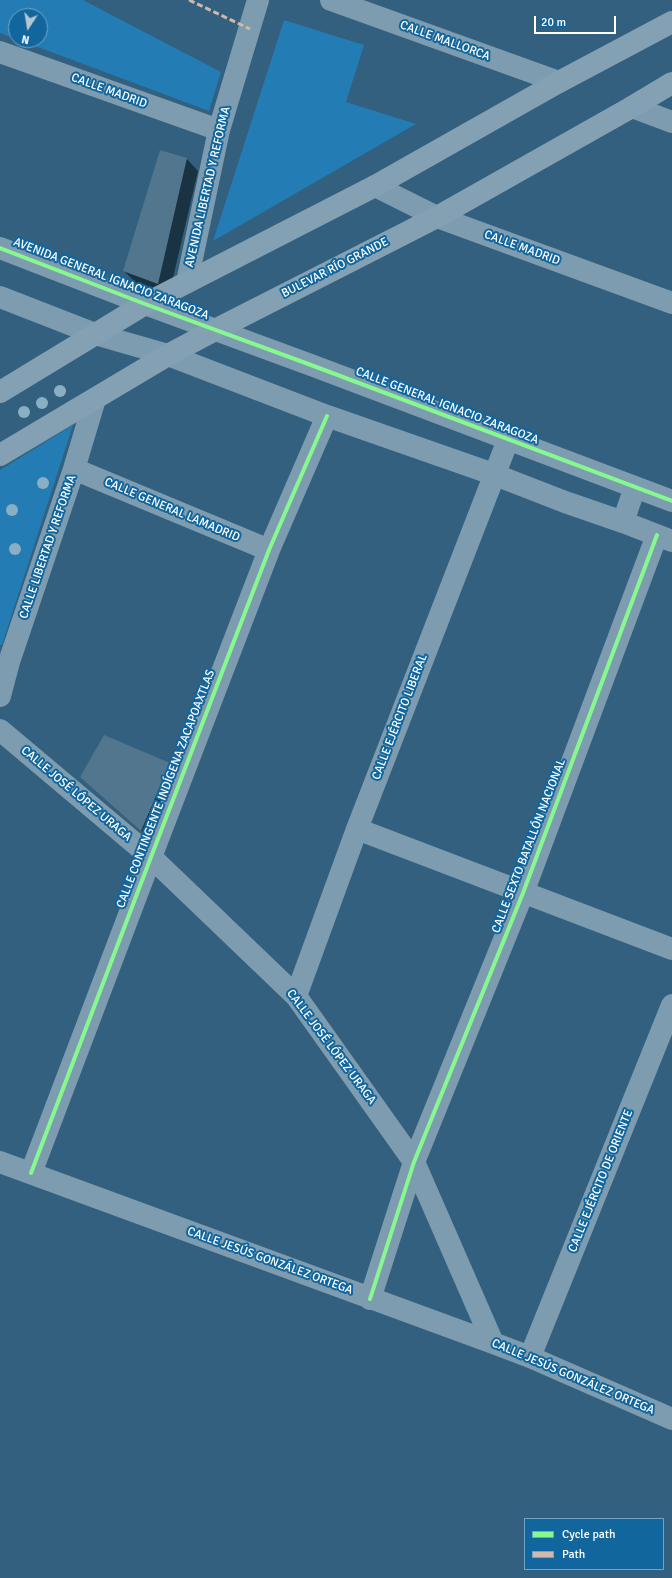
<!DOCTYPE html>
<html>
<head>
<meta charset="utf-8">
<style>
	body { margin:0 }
	#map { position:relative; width:672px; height:1578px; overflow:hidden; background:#32607e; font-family:Signika,sans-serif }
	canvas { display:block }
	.legend { position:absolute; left:524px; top:1518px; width:140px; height:52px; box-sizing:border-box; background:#12669e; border:1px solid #71a3c5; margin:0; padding:5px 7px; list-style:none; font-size:12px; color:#fff }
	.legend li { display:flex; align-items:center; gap:8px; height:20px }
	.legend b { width:20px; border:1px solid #71a3c5 }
	.north { position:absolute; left:8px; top:8px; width:40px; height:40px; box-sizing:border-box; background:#12669e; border:1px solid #71a3c5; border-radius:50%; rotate:192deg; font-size:11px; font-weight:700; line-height:16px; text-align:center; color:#fff }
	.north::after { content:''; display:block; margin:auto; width:14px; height:18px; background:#b7c7d2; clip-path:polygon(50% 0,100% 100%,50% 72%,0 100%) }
	.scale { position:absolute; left:534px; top:16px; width:82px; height:18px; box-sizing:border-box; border:2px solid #fff; border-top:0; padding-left:5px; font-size:12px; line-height:14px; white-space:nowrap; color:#fff; -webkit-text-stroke:3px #12669e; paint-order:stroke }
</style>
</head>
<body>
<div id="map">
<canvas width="672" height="1578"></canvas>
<ul class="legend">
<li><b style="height:5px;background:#87f88f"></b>Cycle path</li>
<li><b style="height:5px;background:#d1b7ad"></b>Path</li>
</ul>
<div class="north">N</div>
<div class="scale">20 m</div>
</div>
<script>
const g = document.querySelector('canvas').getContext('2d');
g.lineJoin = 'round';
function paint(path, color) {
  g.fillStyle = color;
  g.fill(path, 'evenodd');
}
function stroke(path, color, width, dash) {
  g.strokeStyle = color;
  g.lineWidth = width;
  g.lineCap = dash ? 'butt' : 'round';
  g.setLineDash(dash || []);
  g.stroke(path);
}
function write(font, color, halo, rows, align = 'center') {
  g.font = font + ' Signika,sans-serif';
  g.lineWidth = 4;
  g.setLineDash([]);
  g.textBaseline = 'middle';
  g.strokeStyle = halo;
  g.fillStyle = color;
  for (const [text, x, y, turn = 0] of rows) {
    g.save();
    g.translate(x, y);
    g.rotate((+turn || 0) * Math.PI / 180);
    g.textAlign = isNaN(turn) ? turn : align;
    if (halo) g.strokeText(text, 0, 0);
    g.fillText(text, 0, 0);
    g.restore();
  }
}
const green = new Path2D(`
	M0,0h83l138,72 -12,39 -190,-71h21v-24h-24v23l-16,-6z
	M284,20l80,25 -18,57 70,22 -203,117z
	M73,425l-71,220h-2v-175z`);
const shadow = new Path2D(`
	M187,159l11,12 -29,124 -33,-12 -12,-12z
	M169,764l12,12 -28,65 -72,-64z`);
const building = new Path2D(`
	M160,150l27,8 -29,126 -35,-13z
	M104,735l66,28 -29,68 -61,-54z`);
const minor = new Path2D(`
	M331,0l228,82
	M0,52l219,78
	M632,107l40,15
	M375,186l62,31 235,86
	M0,248l145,56 166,61 361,136
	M187,282l32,-152 39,-130
	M0,297l95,37 73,21 159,61 166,58 72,28 58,20 49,19
	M74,469l195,81
	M623,522l12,-35
	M0,696l9,-34 65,-193 21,-70
	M0,730l151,127 145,139 118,166 79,181
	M357,829l315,120
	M296,996l61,-167 151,-389
	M0,1162l493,181 37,14 142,62
	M31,1173l120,-316 118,-307 58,-134
	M370,1299l44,-137 109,-269 134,-358
	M530,1357l142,-352`);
const secondary = new Path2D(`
	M0,392l145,-88 230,-118 184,-104 113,-60
	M0,455l168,-100 47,-25 222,-113 195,-110 40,-24`);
const quiet = new Path2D(`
	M189,0l61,29`);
const cycleway = new Path2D(`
	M0,248l145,56 166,61 361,136
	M31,1173l120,-316 118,-307 58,-134
	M370,1299l44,-137 109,-269 134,-358`);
const trees = [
	[60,391],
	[42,403],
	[24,412],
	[43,483],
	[12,510],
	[15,549]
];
const streetNames = [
	["CALLE MALLORCA",445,41,20],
	["CALLE MADRID",109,91,20],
	["AVENIDA LIBERTAD Y REFORMA",208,187,-77],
	["CALLE MADRID",522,248,20],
	["BULEVAR RÍO GRANDE",335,268,-27],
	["AVENIDA GENERAL IGNACIO ZARAGOZA",111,279,21],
	["CALLE GENERAL IGNACIO ZARAGOZA",447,406,21],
	["CALLE GENERAL LAMADRID",172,510,23],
	["CALLE LIBERTAD Y REFORMA",48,547,-71],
	["CALLE EJÉRCITO LIBERAL",400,717,-69],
	["CALLE CONTINGENTE INDÍGENA ZACAPOAXTLAS",166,789,-69],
	["CALLE JOSÉ LÓPEZ URAGA",76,794,40],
	["CALLE SEXTO BATALLÓN NACIONAL",529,846,-69],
	["CALLE JOSÉ LÓPEZ URAGA",331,1047,53],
	["CALLE EJÉRCITO DE ORIENTE",601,1181,-68],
	["CALLE JESÚS GONZÁLEZ ORTEGA",270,1261,20],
	["CALLE JESÚS GONZÁLEZ ORTEGA",573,1377,23]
];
paint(green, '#237cb3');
paint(shadow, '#0007');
paint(building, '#51768d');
stroke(minor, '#7d9caf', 22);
stroke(secondary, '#84a1b4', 22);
stroke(quiet, '#d1b7ad', 3, [6, 3]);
stroke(cycleway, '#87f88f', 4);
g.fillStyle = '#8aaec4';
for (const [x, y] of trees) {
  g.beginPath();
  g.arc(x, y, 6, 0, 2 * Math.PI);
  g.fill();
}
write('12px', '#fff', '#12669e', streetNames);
</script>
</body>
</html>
